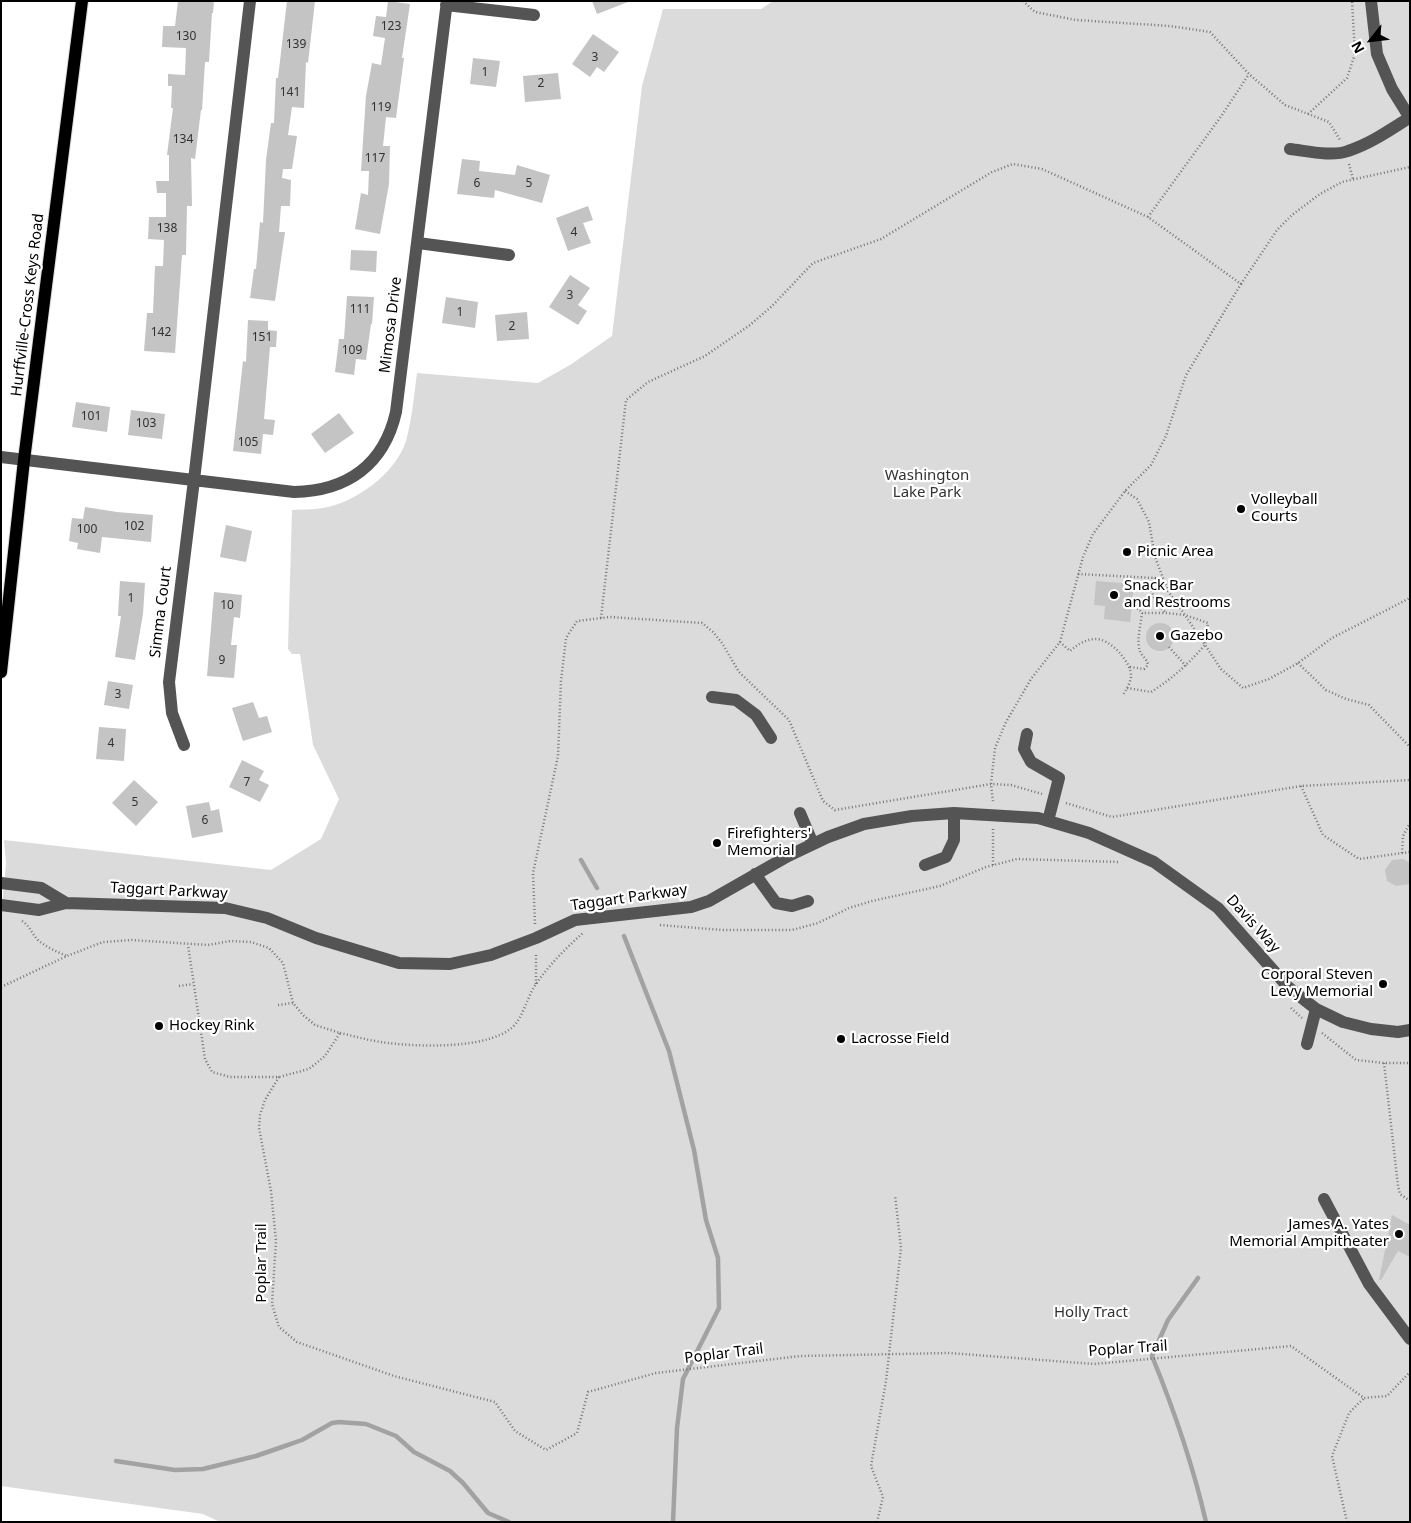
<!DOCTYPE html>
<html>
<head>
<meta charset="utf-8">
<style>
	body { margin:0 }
	#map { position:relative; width:1411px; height:1523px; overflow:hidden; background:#fff; font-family:"Noto Sans",sans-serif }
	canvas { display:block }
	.frame { position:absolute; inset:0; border:2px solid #000; pointer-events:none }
	.north { position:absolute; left:1346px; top:15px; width:50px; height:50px; -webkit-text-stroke:4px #fff; paint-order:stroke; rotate:241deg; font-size:14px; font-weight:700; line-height:20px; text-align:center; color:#000 }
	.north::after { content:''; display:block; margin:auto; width:18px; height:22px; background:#000; clip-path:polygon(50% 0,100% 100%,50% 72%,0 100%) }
</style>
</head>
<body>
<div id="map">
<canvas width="1411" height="1523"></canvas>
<div class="frame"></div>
<div class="north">N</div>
</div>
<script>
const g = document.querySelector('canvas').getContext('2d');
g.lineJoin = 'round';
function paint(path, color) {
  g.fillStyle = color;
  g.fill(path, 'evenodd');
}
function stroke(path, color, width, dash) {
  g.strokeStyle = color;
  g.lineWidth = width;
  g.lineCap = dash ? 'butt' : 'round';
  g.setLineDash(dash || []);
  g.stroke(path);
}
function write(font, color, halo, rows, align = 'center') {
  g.font = font + ' "Noto Sans",sans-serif';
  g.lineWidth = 4.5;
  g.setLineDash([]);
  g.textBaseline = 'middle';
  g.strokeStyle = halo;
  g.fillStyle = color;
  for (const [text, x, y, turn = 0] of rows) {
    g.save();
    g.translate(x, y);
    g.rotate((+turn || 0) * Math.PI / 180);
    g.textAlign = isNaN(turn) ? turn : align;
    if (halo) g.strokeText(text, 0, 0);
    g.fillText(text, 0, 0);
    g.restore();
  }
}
const green = new Path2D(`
	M773,1h637v1521h-1190l-17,-8 -202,-28v-567l5,-56 -2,-23 267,30 50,-31 18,-40 -26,-54 -13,-91h-8l-4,-5 4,-139c10,-1 21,0 31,-2 32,-5 73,-35 83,-67 6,-22 8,-45 11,-68l121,10 32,-18 42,-29 30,-250 21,-77h98z`);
const stream = new Path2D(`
	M581,860l16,28
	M624,936l45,115 25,99 12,70 12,38 1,50 -36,71 -6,49 -4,94
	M1198,1278l-30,42 -16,36c22,54 41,109 54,166
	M116,1461l59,9 28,-1 53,-13 26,-9 20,-7 30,-17 7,-1 27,2 30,12 18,16 36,19 13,12 25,30 21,9`);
const building = new Path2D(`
	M178,1h36l-1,12h-1l-3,49h-4l-3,48h-1l-6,49 -4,-1 1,48h-5l-1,49h-4l-7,98 -31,-2 3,-38h6l2,-47h8l1,-26 -16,-1 1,-22h17v-24h-9l-1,-12h13v-26h-2l6,-47h-2l1,-22h-4v-12l17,1 1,-27 -24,-1 1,-21h12z
	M287,1h28l-7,62 -2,-1 -2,46 -12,-1 -4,28 9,1 -5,33h-9l-1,9 9,2 -1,26h-9l-2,26h6l-10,69 -25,-3 4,-29h2l4,-47 3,1 3,-63 5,-37h3l2,-45h2z
	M388,1l22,3 -8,54h2l-8,60 -10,-1 -3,29h7l-1,38 -9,50 -25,-5 6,-36 7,2 1,-24h-8l5,-75 6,-33 9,2 4,-27 -12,-2 3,-20 10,1z
	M592,1h36v1l-31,12z
	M593,34l26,18 -15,20 -7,-5 -7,10 -18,-13z
	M473,58l27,3 -4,26 -26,-3z
	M558,73l3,26 -36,3 -2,-26z
	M462,159l18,2 -1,10 36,4 2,-10 33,10 -8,28 -47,-13 -1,8 -37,-4z
	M588,206l5,14 -10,3 8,20 -23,8 -12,-33z
	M351,250l26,1 -1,21 -26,-2z
	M570,275l20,13 -12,17 9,6 -9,14 -29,-18z
	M347,296l27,1 -2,27h-1l-5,36 -10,-1 -2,16 -19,-3 4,-33h5z
	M446,297l32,5 -3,26 -33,-5z
	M527,312l2,27 -32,2 -2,-26z
	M248,320l20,1v9l9,1 -1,16h-6l-6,72 11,1 -2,15 -10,-1 -2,20 -28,-3 10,-90 3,1z
	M76,402l34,5 -3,25 -35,-5z
	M131,410l34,4 -3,25 -34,-4z
	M339,413l15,20 -29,20 -14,-19z
	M85,507l32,5 36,3 -2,27 -49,-5 -2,16 -23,-4 1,-6 -9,-2 3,-23 11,1z
	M226,525l26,6 -6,31 -26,-5z
	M120,581l25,2 -2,31 -8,46 -20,-3 6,-41h-3z
	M1096,581l38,3 -4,38 -26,-3 1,-13 -11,-1z
	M214,592l28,3 -2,23 -6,-1 -3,28h6l-3,33 -27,-2z
	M1146 637a14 14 0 1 1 28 0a14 14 0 1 1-28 0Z
	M108,681l25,4 -4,24 -25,-4z
	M253,702l6,16 8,-2 5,16 -29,9 -11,-33z
	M99,727l27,2 -2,32 -28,-2z
	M242,760l22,11 -5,9 10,5 -9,17 -31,-15z
	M134,780l24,22 -22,24 -24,-23z
	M209,802l2,9 8,-2 4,23 -31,6 -6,-32z
	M1403,859l7,4v21l-14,2 -9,-5 -2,-11 7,-10z
	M1392,1215l18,10v32l-12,-6 -17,29h-2z`);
const path = new Path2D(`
	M1023,1l12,11 41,8 94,6 40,6 39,42 36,31 44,17 11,18
	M1308,114l39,-36 8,-24 -3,-53
	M1349,164l4,15
	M1148,217l74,-102 27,-41
	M1241,284l36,-54 15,-15 28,-21 22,-12 68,-15
	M1125,491l12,8 12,23 6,35 13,34 17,24 23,8 -3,22 16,24 22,19 26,-9 29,-16 34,-25 78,-40
	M1078,574l77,4 -5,8c3,12 8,19 16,27
	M601,618l25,-218 22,-18 57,-26 45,-31 22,-19 41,-43 68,-24 111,-67 21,-8 29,5 106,48 93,67 -55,91 -20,61 -15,29 -26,26 -32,43 -10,23 -23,85 -29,37 -25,43 -11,26 -4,36 2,18
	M1060,642l10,9c7,-6 14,-11 24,-12 15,-2 38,23 37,38 -1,7 -5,13 -8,18
	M1169,647l17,19
	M1298,663l28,27 20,9 23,6 41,42
	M1130,667l14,2 4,-4c-1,-7 -6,-8 -8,-14 -4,-10 1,-27 2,-38l-3,-4 -7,-2
	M1127,688l24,4c21,-13 37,-28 54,-47l-20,-30 -19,-2h-24
	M1301,786l22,49 36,24 51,-7
	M1066,803l46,14 189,-31 109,-6
	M1402,853l1,-17 7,-13
	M993,865v-38
	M22,921c8,5 10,13 16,19 8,7 19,12 29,16
	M535,924l-2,-51 25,-117 3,-75 5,-43 11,-17 33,-4 92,6 11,9 9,11 17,29 50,48 34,81 12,9 156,-26 20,1 31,9
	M660,925l62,5h70l26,-7 31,-15 23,-7 68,-15 46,-19 31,-8 103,3
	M536,984v-31
	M179,986l14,-2
	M1,987l66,-31 36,-14 29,-2 76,5 22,-4 21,1 18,6 14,15 10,40 10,12 12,10 25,8 -15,23 -16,13 -30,8h-49l-18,-5 -7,-13 -17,-114
	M278,1005l15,-2
	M1291,1008l11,10
	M340,1033c14,3 27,7 41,9 32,5 116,9 136,-20 8,-12 11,-26 19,-38 13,-19 30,-36 47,-51
	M1322,1033l34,27 28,3h26
	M1384,1063l14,123 2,8 10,7
	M279,1077l-14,23 -5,15 -1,13 12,63 5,50 -4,63 7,23 18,15 97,34 101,26 20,29 31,19 31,-17 11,-41 68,-19 144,-17 149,-3 145,11 197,-18 73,52 23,-2 23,-24
	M877,1522l6,-25 -12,-31 15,-85 15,-133 -6,-53
	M1347,1522l-15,-66 17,-43 15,-15`);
const minor = new Path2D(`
	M1371,1l6,53 15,35 18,29
	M446,5l88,10
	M1290,149c17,2 42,8 58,2 22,-7 42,-21 61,-33
	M418,243l91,12
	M1,457l293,35c53,-1 90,-27 102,-80l51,-411
	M712,697l24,3 20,15 15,23
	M1027,734l-3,15 7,13 28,16 -11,43
	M184,745l-12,-32 -3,-31 25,-202 56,-479
	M800,813l13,31
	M925,865l21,-8 8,-17v-27
	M755,874l21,29 16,3 16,-5
	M1,883l40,5 25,15
	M1,905l38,5 27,-7 159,5 42,10 49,20 83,25 51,1 41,-9 45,-17 39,-18 116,-13 18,-6 79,-45 40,-19 36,-13 48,-8 42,-3 84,5 51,15 65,29 64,46 70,79 28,22 27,13 28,7 27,3 12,-2
	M1307,1044l9,-35
	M1324,1199l45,85 41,55`);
const major = new Path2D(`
	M1,672l23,-212 58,-459`);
const markers = [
	[1241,509,5,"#000"],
	[1127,552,5,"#000"],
	[1114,595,5,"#000"],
	[1160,636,5,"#000"],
	[717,843,5,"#000"],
	[1383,984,5,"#000"],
	[159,1026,5,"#000"],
	[841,1039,5,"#000"],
	[1399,1234,5,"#000"]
];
const numberNames = [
	["123",391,27],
	["130",186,37],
	["139",296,45],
	["3",595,58],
	["1",485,73],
	["2",541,84],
	["141",290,93],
	["119",381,108],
	["134",183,140],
	["117",375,159],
	["6",477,184],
	["5",529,184],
	["138",167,229],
	["4",574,233],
	["3",570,296],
	["111",360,310],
	["1",460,313],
	["2",512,327],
	["142",161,333],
	["151",262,338],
	["109",352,351],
	["101",91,417],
	["103",146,424],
	["105",248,443],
	["102",134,527],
	["100",87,530],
	["1",131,599],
	["10",227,606],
	["9",222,661],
	["3",118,695],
	["4",111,744],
	["7",247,783],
	["5",135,803],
	["6",205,821]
];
const streetNames = [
	["Hurffville-Cross Keys Road",28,305,-83],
	["Mimosa Drive",391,325,-83],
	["Simma Court",161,612,-83],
	["Taggart Parkway",169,891,3],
	["Taggart Parkway",629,898,-8],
	["Davis Way",1253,924,48],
	["Poplar Trail",262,1263,-90],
	["Poplar Trail",1128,1349,-4],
	["Poplar Trail",724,1354,-7]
];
const parkNames = [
	["Washington",927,476],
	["Lake Park",927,493],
	["Holly Tract",1091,1313]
];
const poiNames = [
	["Volleyball",1251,500],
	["Courts",1251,517],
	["Picnic Area",1137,552],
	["Snack Bar",1124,586],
	["and Restrooms",1124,603],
	["Gazebo",1170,636],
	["Firefighters'",727,834],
	["Memorial",727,851],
	["Corporal Steven",1373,975,"right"],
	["Levy Memorial",1373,992,"right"],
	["Hockey Rink",169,1026],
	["Lacrosse Field",851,1039],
	["James A. Yates",1389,1225,"right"],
	["Memorial Ampitheater",1389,1242,"right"]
];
paint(green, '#dbdbdb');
stroke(stream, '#a2a2a2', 4.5);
paint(building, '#c4c4c4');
stroke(major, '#dbdbdb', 14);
stroke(path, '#767676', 2.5, [1, 2.5]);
stroke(minor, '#545454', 12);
stroke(major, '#000', 12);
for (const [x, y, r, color] of markers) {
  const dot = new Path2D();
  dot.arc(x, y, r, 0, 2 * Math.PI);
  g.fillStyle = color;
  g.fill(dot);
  stroke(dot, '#fff', 2);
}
write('12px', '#313131', null, numberNames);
write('15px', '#000', '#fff', streetNames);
write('15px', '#323232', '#fff', parkNames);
write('15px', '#000', '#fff', poiNames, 'left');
</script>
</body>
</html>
